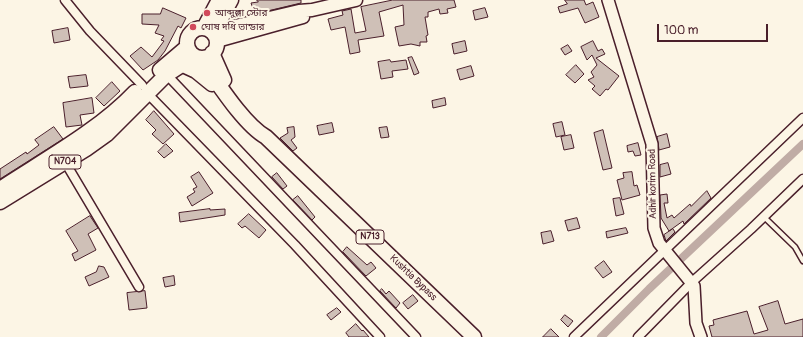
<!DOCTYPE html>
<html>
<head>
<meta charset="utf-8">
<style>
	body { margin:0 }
	#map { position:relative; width:803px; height:337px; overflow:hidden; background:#fcf5e5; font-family:Pangolin,sans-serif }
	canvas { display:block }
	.scale { position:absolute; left:657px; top:24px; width:111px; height:18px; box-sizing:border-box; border:2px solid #4a1f2b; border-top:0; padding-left:5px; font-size:12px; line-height:14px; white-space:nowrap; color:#4a1f2b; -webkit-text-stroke:3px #fcf5e5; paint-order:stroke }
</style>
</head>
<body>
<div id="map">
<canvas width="803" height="337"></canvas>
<div class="scale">100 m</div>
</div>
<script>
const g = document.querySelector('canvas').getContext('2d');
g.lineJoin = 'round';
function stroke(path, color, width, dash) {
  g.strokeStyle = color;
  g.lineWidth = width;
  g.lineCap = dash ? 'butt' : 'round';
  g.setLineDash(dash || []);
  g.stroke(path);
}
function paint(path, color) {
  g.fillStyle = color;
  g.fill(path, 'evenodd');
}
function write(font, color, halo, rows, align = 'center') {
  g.font = font + ' Pangolin,"Noto Sans Bengali",sans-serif';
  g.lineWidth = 4;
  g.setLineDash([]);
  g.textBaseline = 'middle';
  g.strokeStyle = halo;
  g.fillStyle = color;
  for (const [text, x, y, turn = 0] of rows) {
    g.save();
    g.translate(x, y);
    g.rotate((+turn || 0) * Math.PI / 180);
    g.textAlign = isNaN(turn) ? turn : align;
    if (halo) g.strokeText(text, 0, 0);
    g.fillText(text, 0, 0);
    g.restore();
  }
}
const canal = new Path2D(`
	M601,337l48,-48 154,-145`);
const building = new Path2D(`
	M257,0h44v3l-46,11 -4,-11 7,-1z
	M393,0h61l2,7 -9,2 1,4 -8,1 -1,-5 -11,3v5h-3l3,18 -2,1 1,6h-7v4l-9,-2 -12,2 -4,-19 9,-2 -1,-20 -24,7 5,24 -26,4 2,12 -10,2 -5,-27 -14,3 -3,-11 15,-4 -1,-4 9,-2 4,24 11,-2 -5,-24z
	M565,0h19l2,5 7,-3 6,15 -14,6 -7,-15 -18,5 -2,-6 9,-3z
	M163,8l23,10 -5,10 -3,-2 -13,25 -7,9 -15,10 -13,-14 11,-9 11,10 12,-16 -3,-1 3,-4 -9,-3 4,-8 -17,-1v-10h18z
	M485,8l3,9 -13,3 -2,-9z
	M68,28l2,12 -16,3 -2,-12z
	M465,41l2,10 -13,3 -2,-10z
	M593,41l5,10 4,-2 3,5 -9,4 23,18 -11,14 -2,-1 -6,7 -8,-7 3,-3 -7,-6 6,-3 -3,-5 6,-7 -5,-10 -5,5 -6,-13z
	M568,45l4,6 -7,4 -4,-6z
	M412,57l7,16 -5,2 -6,-17z
	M390,60l1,2 15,-2 2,9 -16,2 1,6 -12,2 -3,-17z
	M576,65l8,9 -9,9 -9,-8z
	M471,66l3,10 -14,4 -3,-10z
	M86,75l2,11 -18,2 -2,-11z
	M112,82l8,9 -16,15 -8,-8z
	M92,98l2,15 -14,2 2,10 -16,2 -3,-24z
	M445,98l1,7 -13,3 -1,-7z
	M154,111l20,23 -11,10 -11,-10 4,-4 -10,-10z
	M562,122l3,13 -9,2 -3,-13z
	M332,123l2,9 -15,3 -2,-9z
	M54,127l9,12 -63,40v-10l26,-17 1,2 12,-9 -4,-5z
	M294,127l1,10 -4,3 6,8 -4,3 -13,-13 8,-5 -1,-5z
	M387,127l2,10 -8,1 -2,-10z
	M603,130l9,38 -9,2 -9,-37z
	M667,134l3,13 -11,3 -2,-13z
	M571,135l3,13 -10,2 -3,-13z
	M638,143l3,12 -6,1 -2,-5 -5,1 -1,-6z
	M166,144l7,7 -9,7 -6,-6z
	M668,163l3,11 -11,3v-12z
	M199,172l14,21 -21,13 -5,-9 8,-5 -2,-3 4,-2 -6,-10z
	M632,172l2,14 3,-1 3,10 -18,5 -5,-20 7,-2 -1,-5z
	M277,173l10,13 -4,3 -11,-12z
	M707,191l4,7 -27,26 -1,-3 -14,10 -8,-13 -1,-23 7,-1 1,9h-4l3,15 5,-3 2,3 16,-14 1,2z
	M298,196l17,21 -3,3 -19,-20z
	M620,198l4,16 -8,2 -3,-17z
	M210,209v1l15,-1v6l-45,7 -1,-9z
	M249,214l17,16 -7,8 -14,-12 -3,2 -4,-4z
	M90,216l8,12 -10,6 8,16 -21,11 -3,-7 6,-3 -12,-20z
	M577,218l3,10 -12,3 -3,-10z
	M626,228l2,5 -21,5 -1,-6z
	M673,229l2,3 -9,9 -2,-6z
	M551,231l3,10 -11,3 -2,-11z
	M347,247l20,18 4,-3 5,6 -10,8 -23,-24z
	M604,261l8,11 -9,6 -8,-10z
	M99,266l5,1 5,10 -20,9 -4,-9 11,-5z
	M174,276l1,9 -10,2 -2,-9z
	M382,289l4,5 3,-3 11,12 -4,5 -16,-17z
	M145,291l2,17 -18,2 -2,-17z
	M413,295l5,6 -10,8 -5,-6z
	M778,301l7,23 18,-5v18h-91l-3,-11 5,-1 -1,-5 34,-9 7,23 14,-4 -9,-23z
	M337,308l4,4 -10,8 -4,-5z
	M565,315l8,6 -5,6 -7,-7z
	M356,324l6,7 1,-1 6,7h-20l-3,-4z
	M551,329l8,8h-16z`);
const lane = new Path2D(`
	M764,217l31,30 8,14`);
const street = new Path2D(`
	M65,0l25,31 52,54
	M167,75l249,262
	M147,93l148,152 85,92
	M65,162l74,125
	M574,337l229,-219
	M638,337l54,-55 59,-53 52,-50`);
const secondary = new Path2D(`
	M608,0l44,144 2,84 5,15 35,43 2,37 5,14`);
const primary = new Path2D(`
	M215,35l7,-5 9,-3 68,-16 13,-1 44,-10
	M217,41l86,-24`);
const highway = new Path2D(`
	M187 43a15 15 0 1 1 30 0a15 15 0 1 1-30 0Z
	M204,28l15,-28
	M213,33l18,-33
	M212,53l12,27
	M200,58c16,22 43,66 66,79l208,200
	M183,65l13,6 16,13
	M160,70l27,-23
	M0,189c44,-29 99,-59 135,-97
	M0,202l86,-53 21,-15 58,-58 29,-19`);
const markers = [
	[207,13,4,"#d1495b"],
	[193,27,4,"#d1495b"]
];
const shields = [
	[65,162,32],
	[370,237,28]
];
const shieldNames = [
	["N704",65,162],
	["N713",370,237]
];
const poiNames = [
	["আব্দুল্লা স্টোর",215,13],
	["ঘোষ দধি ভান্ডার",201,27]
];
const streetNames = [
	["Adhir korim Road",653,184,-91],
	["Kushtia Bypass",413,278,44]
];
stroke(canal, '#c0aca5', 8);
paint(building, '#cfc0b7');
stroke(building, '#4a1f2b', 1);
stroke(lane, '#4a1f2b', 7);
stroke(street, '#4a1f2b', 11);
stroke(secondary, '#4a1f2b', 14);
stroke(primary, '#4a1f2b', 15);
stroke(highway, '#4a1f2b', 17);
stroke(lane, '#fcf5e5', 4);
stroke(street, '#fcf5e5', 8);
stroke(secondary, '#fcf5e5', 11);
stroke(primary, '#fcf5e5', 12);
stroke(highway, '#fcf5e5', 14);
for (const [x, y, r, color] of markers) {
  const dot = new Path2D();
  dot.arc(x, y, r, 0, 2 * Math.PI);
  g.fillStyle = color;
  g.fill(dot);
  stroke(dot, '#fcf5e5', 1.5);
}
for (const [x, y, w] of shields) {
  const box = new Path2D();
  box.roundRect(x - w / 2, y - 7, w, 14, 3);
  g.fillStyle = '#fcf5e5';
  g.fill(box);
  stroke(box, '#4a1f2b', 1);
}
write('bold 9px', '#4a1f2b', null, shieldNames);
write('10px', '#4a1f2b', '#fcf5e5', poiNames, 'left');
write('10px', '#4a1f2b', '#fcf5e5', streetNames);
</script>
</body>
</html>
